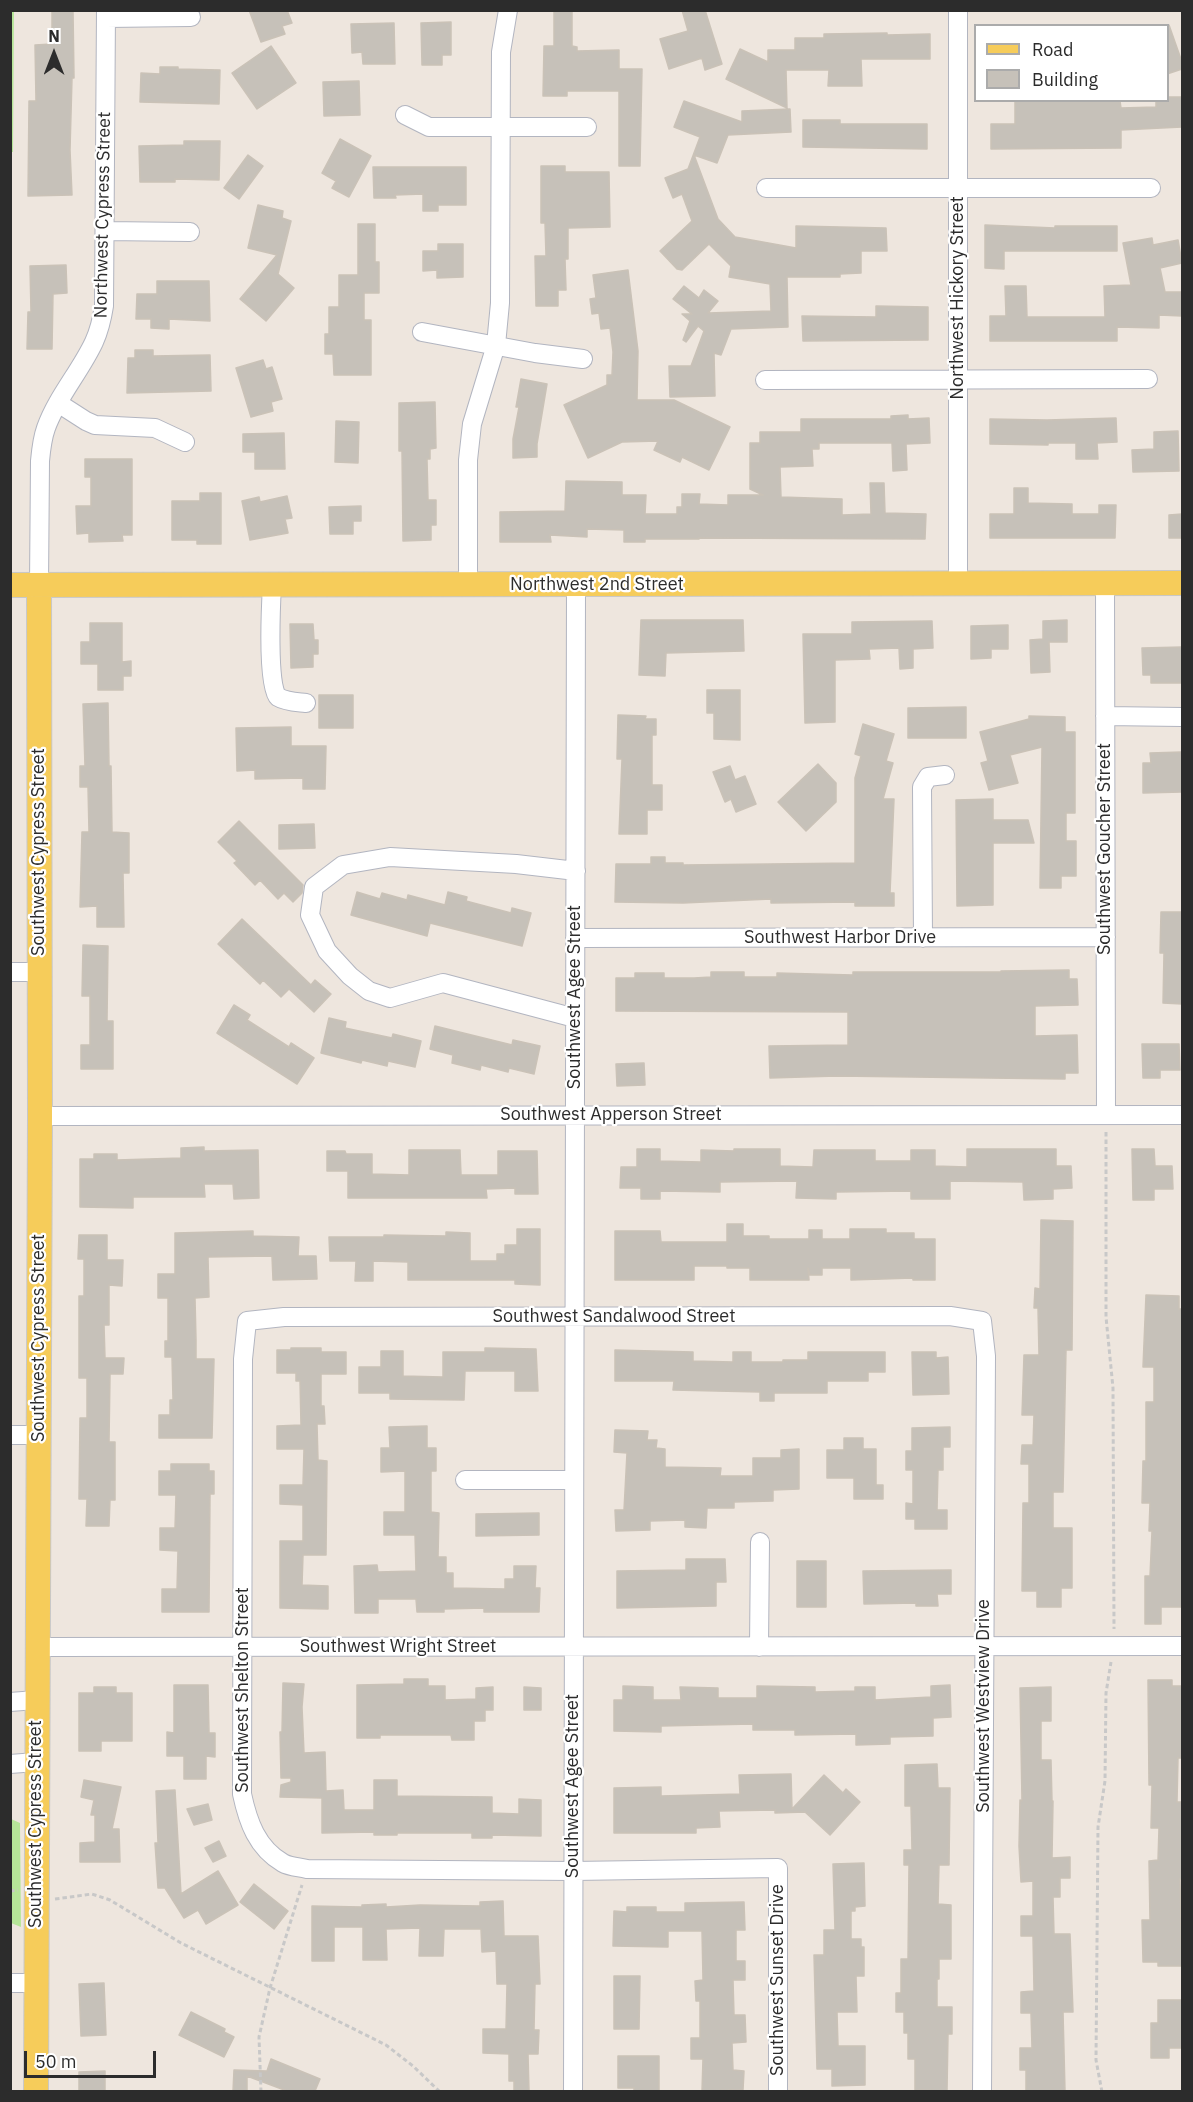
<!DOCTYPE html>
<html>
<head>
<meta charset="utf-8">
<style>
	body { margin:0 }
	#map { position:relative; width:1193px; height:2102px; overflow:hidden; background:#eee6de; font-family:"IBM Plex Sans",sans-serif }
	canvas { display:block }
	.frame { position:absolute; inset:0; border:12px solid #2c2c2c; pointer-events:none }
	.legend { position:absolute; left:974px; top:24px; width:195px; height:78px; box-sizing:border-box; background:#fff; border:2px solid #ababab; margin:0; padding:8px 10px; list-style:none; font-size:18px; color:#2c2c2c }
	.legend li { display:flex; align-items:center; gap:12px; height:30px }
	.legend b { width:30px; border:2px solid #ababab }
	.north { position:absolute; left:24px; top:24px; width:60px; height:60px; -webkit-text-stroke:4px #fff; paint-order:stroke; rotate:0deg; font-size:16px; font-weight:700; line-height:24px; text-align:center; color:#2c2c2c }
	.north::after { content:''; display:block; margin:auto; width:21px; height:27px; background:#2c2c2c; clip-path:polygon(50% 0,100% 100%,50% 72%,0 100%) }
	.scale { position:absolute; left:24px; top:2051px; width:132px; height:27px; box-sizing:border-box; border:3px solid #2c2c2c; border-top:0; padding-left:8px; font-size:18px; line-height:21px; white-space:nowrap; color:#2c2c2c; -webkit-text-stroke:4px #fff; paint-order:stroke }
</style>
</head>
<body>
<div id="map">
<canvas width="1193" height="2102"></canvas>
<div class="frame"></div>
<ul class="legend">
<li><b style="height:8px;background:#f6cc5a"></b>Road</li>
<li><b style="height:16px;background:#c6c1b9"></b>Building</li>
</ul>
<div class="north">N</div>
<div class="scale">50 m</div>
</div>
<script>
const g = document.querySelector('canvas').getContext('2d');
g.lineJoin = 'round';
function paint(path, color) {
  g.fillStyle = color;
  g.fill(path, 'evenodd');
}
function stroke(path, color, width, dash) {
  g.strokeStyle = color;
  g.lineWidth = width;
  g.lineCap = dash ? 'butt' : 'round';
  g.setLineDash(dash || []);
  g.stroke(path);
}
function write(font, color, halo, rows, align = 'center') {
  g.font = font + ' "IBM Plex Sans",sans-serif';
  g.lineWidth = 4.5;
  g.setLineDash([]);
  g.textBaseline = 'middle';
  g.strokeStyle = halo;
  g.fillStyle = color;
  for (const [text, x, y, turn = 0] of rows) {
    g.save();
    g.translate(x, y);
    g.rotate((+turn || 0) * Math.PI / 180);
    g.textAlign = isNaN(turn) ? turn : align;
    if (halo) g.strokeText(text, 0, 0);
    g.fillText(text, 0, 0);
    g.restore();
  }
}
const green = new Path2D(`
	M14,10l-1,142h-2l-1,-141z
	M11,1819l9,4 1,104 -10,-4z`);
const building = new Path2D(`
	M52,10h21l1,68h-2l-2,72 2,45 -44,1 1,-95h7l-1,-56 17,-1z
	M249,10h38l5,13 -10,3 3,8 -24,8z
	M554,10h18v36l5,1v4l42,-1v19h23l-2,97h-21v-75h-52v5h-24l1,-50h10z
	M682,10h23l17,54 -17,6 -3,-12 -33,11 -9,-30 28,-8z
	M451,22v33h-9v10h-20l-1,-42z
	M394,23l1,41h-32l-1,-12 -10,1 -1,-29z
	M1169,25l13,37v7l-15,5v-48z
	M887,33v2l43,-1v25h-69l1,27h-34l1,-16h-43l1,38 -61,-29 14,-30 28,13v-12h27v-12h29v-4z
	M271,46l25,37 -39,26 -25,-36z
	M160,67h18v2l42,1 -1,34 -79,-2 1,-29 19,1z
	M359,81l1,34 -36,1 -1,-34z
	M1167,97h15v30l-61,3v18l-130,1v-25h24v-24l105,1 1,7 35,-1v-7h11z
	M684,101l58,21v-11l48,-2 1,23 -63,3 -11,28 -23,-8 24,64 17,18 61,11v-22l90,2 1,23h-26v22l-21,1v3h-53l1,50 -57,2 -10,26 -7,-2 1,43 -45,1 -1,-31h22l13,-35 -6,-5 -12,16 -3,-2 7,-19 -8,-7h10l-19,-15 11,-13 15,12 5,-8 14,11 -10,12 63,-2 -1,-27 -41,-7 2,-11 -22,-22 -27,26 -5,-1 -17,-18 32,-30 -10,-27 -9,4 -8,-20 23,-9 12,-32 -26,-10z
	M803,120h37v4h87v25l-124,-2z
	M340,139l31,17 -22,41 -17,-9 4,-7 -14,-8z
	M184,141h36l-1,39 -44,-1v3h-35l-1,-36 45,-1z
	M248,155l15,11 -24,33 -15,-11z
	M541,166h24v6h44l1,55 -42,1v31h-3l1,31h-8v16h-22l-1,-50h11l-1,-33h-4z
	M373,167h93v38h-28v6h-15v-17l-28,1 1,3h-22z
	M258,205l25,6 -1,7 9,3 -13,53 16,14 -28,33 -26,-22 37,-44 -29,-7z
	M358,224h17v38h4v31h-15v27h7v55h-37l-1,-21h-8v-20h4v-27h10v-32h19z
	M985,225l70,3v-2h62v25h-113v18l-19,-1z
	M1152,238l1,7 25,-5 4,23 -22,5 5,24h17v24l-23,-1v13l-42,-1v14h-127v-25h16l-1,-30h21l1,31h78l-1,-31 27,-1 -8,-42z
	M438,244h25v33l-26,1v-8l-14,1v-20h15z
	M66,265l1,28 -14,1 -1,55h-25l1,-37h3l-1,-46z
	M628,270l10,81 -1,49h37l56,27 -21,43 -27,-13 -2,5 -26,-12 4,-9 -36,1 -34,16 -24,-53 43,-20v-10h5l1,-23 -3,-24 -9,1 -2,-16 -7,1 -2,-15 6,-1 -3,-23z
	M157,281h52l1,40 -41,-2v10l-18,-1v-9h-15l1,-25h20z
	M876,306l52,1v33l-125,1 -1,-25 74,1z
	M135,350h18v6l57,-1 1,36 -84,2 1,-35h7z
	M263,360l3,9 6,-2 10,32 -11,3 2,9 -22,6 -15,-49z
	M521,379l26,5 -10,60v13l-24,1v-19l6,-32h-3z
	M435,402l1,46 -6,1v10h-3l1,41h8v25h-5v15l-28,1 -1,-90h-3v-48z
	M908,415v4l21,-1 1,25 -24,1 1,26 -14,1 -1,-28h-73v6h-7l1,17 -33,1 1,30 61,2v16l29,-1 -1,-31h14l1,30 41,1 -1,25 -226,-1v1h-54v3h-21v-12l-37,-1v8l-37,-2 1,7h-51v-30l65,-1 1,-30 56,1v13h24l-1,19h32v-7h5v-13h18l-1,10 29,1v-10h35l-13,-6v-46h10v-11h41v-13h90v-3z
	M1116,418l1,24 -20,1 1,16h-22v-16h-28v2l-58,-1v-25l57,1z
	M336,421l23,1 -1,41 -23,-1z
	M1178,431l1,40 -46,1 -1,-22 22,-1v-17z
	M284,433l1,36h-30v-17h-12v-18z
	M85,459h47v76h-10l1,6 -34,1v-9l-12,1 -1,-28h15v-29h-6z
	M1014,488h14v15l44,1v10h27v-9h17l-1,33h-125v-24h24z
	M200,493h21v51h-24v-4h-25v-39h28z
	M287,496l5,22 -7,1 3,14 -38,7 -8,-39 17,-4 1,5z
	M361,506v15h-8v13h-23l-1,-27z
	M1182,514v24h-13v-23z
	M641,620h102l1,31 -78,2 -1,23 -26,-1z
	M1067,620v22h-18l1,30 -19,1 -1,-33 13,-1v-18z
	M932,621l1,27 -20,1v19l-13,1 -1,-21 -30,1 1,10 -35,1v62l-30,1 -2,-89h49v-12z
	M90,623h32v39l9,-1v15h-8v14h-25v-26h-17v-22h9z
	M290,624h23l1,16h4v14h-5v13l-22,1z
	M1008,625v24h-17v9l-20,1v-33z
	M1182,647v36h-31v-8h-8l-1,-27z
	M707,690h33v50l-26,-1v-26h-7z
	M319,695h34v33h-34z
	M108,703l1,63h2l1,66 17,1v40h-6l1,54h-27v-21l-17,1 2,-75h7l-1,-45h-8v-21h5l-2,-62z
	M966,707v31h-58v-30z
	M618,715l28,1 -1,3h11v16h-4v50h10v25h-15v24h-28l3,-75h-5z
	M1029,716l36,1v15h10v81h-9v28h10v35h-15v12h-21l2,-141 -32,8 8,28 -29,7 -8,-27 7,-2 -8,-29 49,-13z
	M863,724l31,10 -8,27 7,2 -10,36h11l-4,94h4v13h-39v-4l-84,1v-4l-88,4 -68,-1 1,-38h35v-7h14v6h18v2l172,-2v-85l6,-22 -6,-2z
	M291,727v19h35l-1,43h-22v-11l-48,1v-9l-18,1 -1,-43z
	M1182,752v40l-39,1v-30h8l-1,-10z
	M818,764l18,19v19l-30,29 -28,-29z
	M730,766l5,14 10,-4 11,28 -20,8 -5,-13 -6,3 -12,-30z
	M993,799v21h35l6,23h-41v62l-36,1 -1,-106z
	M239,821l64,64 -1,8 -9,9 -9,-9 -6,6 -18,-19 -5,5 -21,-22 3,-2 -19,-19z
	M314,824l1,24 -36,1v-24z
	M357,892l23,7 2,-6 25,7 1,-5 37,10 3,-13 19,5 -1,4 45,12 1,-5 19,5 -9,33 -92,-23 -3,13 -76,-21z
	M1161,912h21v92l-19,-1 1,-50h-4z
	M242,919l69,66 4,-5 16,14 -17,18 -25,-23 -8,8 -18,-17 -3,4 -42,-40z
	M83,945l25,1 -1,75h6v48h-32v-24h9v-49h-8z
	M1069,970v9h8l1,26 -43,1v30l42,-1 1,38h-13v6l-228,-3 -67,2 -1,-32 79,-1v-33l-232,-1v-33h19v-5h29v5h30l17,-1v-5h33v5h33v-4l76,2v-3h148v-1z
	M234,1005l16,10 -3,5 42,27 2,-4 23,15 -17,26 -80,-51z
	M329,1018l17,4 -1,6 47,10 1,-4 28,7 -6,26 -27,-6 -1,5 -25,-6 -1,3 -40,-10z
	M435,1026l77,19 1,-5 27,6 -6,28 -25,-6 -1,4 -27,-7 -1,5 -28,-7 1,-8 -23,-6z
	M1142,1044h37l1,26h-20v8h-17z
	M644,1063l1,22 -28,1 -1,-22z
	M204,1147v4l54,-1 1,48 -25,1 -1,-15h-29l1,13h-72v11l-53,-1v-48h14v-5h23v6l64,-2v-10z
	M637,1149h23v12l41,1v-12l33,1v-2h46v17l33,1 1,-17h61v11h36v-11h24v16l32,1v-18h89v17h15l1,22 -19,1v10l-29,1 -1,-18 -73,-1v18h-39v-8l-75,1v7l-40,-1 1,-17 -77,1v10l-60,-1v8h-19v-11h-21l1,-21h16z
	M1132,1149h22l1,17h17l1,23h-19v11h-21z
	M409,1150h51l1,25h37v-24h39l1,43h-23v-6l-29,1 1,9h-139v-27h-21v-20h18l1,3h26v20l37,1z
	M1041,1220l32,1 -1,129h-6l-3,142h-10v36h19v60h-11v19h-24v-16h-15l1,-88h6v-39h-8l1,-19h11l1,-30h-12l2,-60h15l-1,-47h-4l1,-20 5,1z
	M727,1224h16v12h26v3h40v-9h13v9h28v-10h36v4h28v6h21v41h-22v-2l-62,2v-12h-29v7h-12l-2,-7 1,12h-59v-12h-23v-2h-33v14h-79v-49h45l1,11h66z
	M517,1229h23v56l-25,-1v-4h-107v-18l-35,-1v20h-18l1,-20h-26l-1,-24h55v-2l62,1v-4l24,1v28h27v-7h8v-9h12z
	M253,1231v5l46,1 -1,19h18l1,23 -44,1 -1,-24 -64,1 1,40 -14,1 1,42v19h18l-2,79h-53v-23h11v-15h3l-1,-43h-7v-16h3v-43h-10v-24h17v-41z
	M79,1235h28v25h16l-1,26 -13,-1v40h-5l1,33h19l-1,16h-13l-1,68h6v58h-5l-1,26h-23l1,-27h-8l1,-81h7v-40h-8v-82h5v-37h-6z
	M1146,1295l33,1v13h3v298h-21v17h-16v-48h5l2,-45h-3l1,-28h-8l1,-42h3v-59h8v-35h-11z
	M291,1348h30v4h25v22h-25v32h3l1,18h-8l1,36 9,1 -1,94h-23l-1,30 26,1v23l-48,-1v-67h23v-36l-23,-1v-19h23l1,-36h-27v-23l24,-1 -1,-44h-4v-8h-19v-23h14z
	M485,1348l51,1 2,42h-23v-20h-50l-1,29 -74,-1v-6h-31v-26h22v-16h22v25l40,1v-25h42z
	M615,1350l78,2v9l40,1v-10h18v10h32v-2h25v-8h77v20h-17v9h-41v12h-53v8h-14v-9l-87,-2 1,-9h-59z
	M912,1352h24v6l12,-1 1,37 -36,1z
	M427,1426v22h9v23h-5v41l8,1 -1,44h8v16h7v15l52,1v-10h9v-13h22l-1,22h5l-1,24h-55v-4l-40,1v3h-27l-1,-13h-38v14h-23l-1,-47 23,-1 1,7 38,-1 -1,-36h-31v-23h21v-41l-24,1v-24h9l-1,-21z
	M950,1427v20h-7v23h-5l-1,40h10v19h-32v-10h-9v-16l7,1v-34h-7v-19h6v-23z
	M615,1430l33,1 -1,9h10l-1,8 9,1v18l56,1 -1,8h33v-18h28v-8l18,-1v40l-26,1v11l-39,1v6h-27l-1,20 -21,-1v-7l-35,1v9l-34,1 -1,-21h9l3,-57 -13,-1z
	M844,1438h19v11h13v36h7v14h-29v-21h-27v-28h17z
	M171,1464h38v7h5v23h-4l-1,118h-47v-23h15l1,-38 -18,-1v-22h15l1,-33h-17v-24h12z
	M539,1513v22l-63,1v-22z
	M686,1559h39l1,23h-10v24l-99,2v-37l69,-1z
	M797,1561h29v46h-29z
	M951,1570v24h-14l1,12h-22v-3l-52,1 -1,-33z
	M404,1679h24v7h17v14l31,-1v-11l17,-1v23h-8v11h-11v19h-22l-1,-5h-71v3h-23v-53l47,-1z
	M1148,1680h24v6h10v72h-4l-1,44h5v77h-2l2,87h-24v-4h-15l-1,-42h8l-1,-59 9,-1 1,-32h-8l1,-43h-3z
	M283,1683l21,1 -2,23 2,46 21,-1 1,39 17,-1 1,20h30v-30h23v16l95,1v16l27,1v-15l22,1v36l-49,-1v3h-20v-5h-75v2h-23v-3l-52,1v-35l-42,-1 1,-12 10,-3v-4h-10l-1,-46h2z
	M174,1685h34l1,48h6v24l-9,-1v23h-22v-23h-17v-24l7,1z
	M950,1685l1,32 -18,1v18l-43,1v7l-34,1v-11l-61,1v-5h-42v-6l-92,2v6l-47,-1v-31h9v-14l30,1v13h28l-1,-13 38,1v10h39v-12l58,1v5l40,-1v-4h20v13l56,-3v-11z
	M94,1687h22v6h16v48h-31v10h-22v-58h15z
	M524,1687l17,1v22h-17z
	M1051,1687v34h-10v39h10l1,41h1l-1,57 18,-1v21h-10v19h-7l1,37h16l3,78h-10l2,79h-39v-21h-6v-22h12l-1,-35h-10v-21l13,-1 -1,-55h-12v-20h12v-35l-12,1 -2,-36 1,-46 2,1 -2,-113z
	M937,1764l1,24h12l-1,77h-10l-1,39 13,1v54h-12v20h-2v28h15v27h-4l-1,57 -32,-1v-31h-7v-26h-4v-21h-8v-19h5v-34h7l1,-94h-5v-15h8l-1,-44h-6v-41z
	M791,1774l1,35 32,-34 19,18 3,-4 14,13 -30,33 -25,-23 -30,1v-3l-56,1 1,16 -24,1v5h-82v-45l47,-1v9l79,-2 -1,-19z
	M84,1780l37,7 -9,42h7l1,33h-40v-19l15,-1v-27h-4l3,-15 -13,-3z
	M175,1790l6,104 37,-23 20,34 -32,19 -8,-14 -14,8 -19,-30h-7l-3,-45h3l-2,-52z
	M208,1804l4,16 -18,5 -7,-16z
	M219,1841l7,15 -13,6 -8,-14z
	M864,1863l1,43 -10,1v4h-4v28h10v8h3v29h-8l1,36h-20l1,34h27v39l-33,1v-17h-15l-3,-114h10v-25h11l-2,-66z
	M254,1884l34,27 -14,18 -34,-27z
	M503,1901l1,35h34l2,48h-5l-1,46h5l-1,24h-10l1,37h-15v-10h-5v-27l-26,-1v-24h23l1,-45h-10l-1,-33 -14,1 -1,-23h-37l-1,27h-24l1,-28 -34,1 1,31h-24v-33h-29v34h-22v-55l50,1v-2l24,-1v3l34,-2 60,1v-4z
	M744,1902l1,28h-9v31h9v19h-12l1,35h11l1,27 -14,1 1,27 11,1 -1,19 -41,1 1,-32h-12v-21h9v-37h-4l-1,-20 8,-1 -1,-49h-34v16l-55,-1 1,-35 13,1v-5h29v5h29v-9z
	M614,1976h26l-1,53h-25z
	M104,1983l2,52 -25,1 -2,-52z
	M1158,2000h24v48h-13v10h-18v-35h7z
	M191,2012l34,17 -1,3 10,5 -10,20 -45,-22z
	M618,2056h41v35h-25v-3h-16z
	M271,2059l49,20 -5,12h-28l-40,-15v15h-14l1,-21 33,1z
	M105,2071v20h-26v-19z`);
const path = new Path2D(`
	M1106,1132v185l7,71 1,241
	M10,1891l8,-1
	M55,1899l37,-5 18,6 71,43 205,102 27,21 27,26
	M261,2092l-2,-55 11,-49 32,-103
	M1102,2092l-6,-32 2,-233 7,-46 1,-88 5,-31`);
const minor = new Path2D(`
	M958,10v575
	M106,18l85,-1
	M405,115l24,12h158
	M766,188h385
	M105,231l85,1
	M422,332l113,21 48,6
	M765,380l383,-1
	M58,403l28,18 9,4 60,3 30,14
	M1105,583l1,532
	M39,585l1,-124c1,-11 2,-22 6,-33 11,-31 34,-56 48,-86 5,-11 8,-23 10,-36l2,-296
	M272,585c-1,18 -5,103 6,112 8,5 20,5 28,6
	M468,585v-125l4,-36 24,-79 4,-42 1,-251 7,-42
	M1105,716l77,1
	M575,938l531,-1
	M923,938l-1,-151 6,-10 17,-2
	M10,972h29
	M575,1018l-132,-35 -53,15 -21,-7 -19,-15 -23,-25 -17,-36 4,-28 29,-22 47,-8 126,7 60,7
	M40,1116l1142,-1
	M10,1435h29
	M465,1480h109
	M37,1647l1145,-1
	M759,1647l1,-105
	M10,1702l26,-2
	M10,1764l26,-2
	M10,1983h27
	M573,2092l3,-1507
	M778,2092v-224l-205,3 -266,-2c-8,-2 -17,-2 -24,-6 -26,-15 -35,-41 -41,-69l1,-435 4,-38 37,-4 666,-1 32,5 4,35 -4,736`);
const major = new Path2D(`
	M10,585l1172,-2
	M36,2092l4,-976 -1,-531`);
const streetNames = [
	["Northwest Cypress Street",103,215,-89],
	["Northwest Hickory Street",958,298,-90],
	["Northwest 2nd Street",597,585],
	["Southwest Goucher Street",1105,849,-90],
	["Southwest Cypress Street",39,852,-90],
	["Southwest Harbor Drive",840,938],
	["Southwest Agee Street",575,997,-90],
	["Southwest Apperson Street",611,1115],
	["Southwest Sandalwood Street",614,1317],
	["Southwest Cypress Street",39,1338,-90],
	["Southwest Wright Street",398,1647],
	["Southwest Shelton Street",243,1690,-90],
	["Southwest Westview Drive",984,1706,-90],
	["Southwest Agee Street",573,1786,-90],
	["Southwest Cypress Street",36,1824,-90],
	["Southwest Sunset Drive",778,1980,-90]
];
paint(green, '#b6e698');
paint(building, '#c6c1b9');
stroke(building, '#cac2b7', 1.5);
stroke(minor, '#b2b5c0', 20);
stroke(major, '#c8c8c8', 26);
stroke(path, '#c8c8c8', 3, [4.5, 3]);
stroke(minor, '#fff', 18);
stroke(major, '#f6cc5a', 24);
write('18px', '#2c2c2c', '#fff', streetNames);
</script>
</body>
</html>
